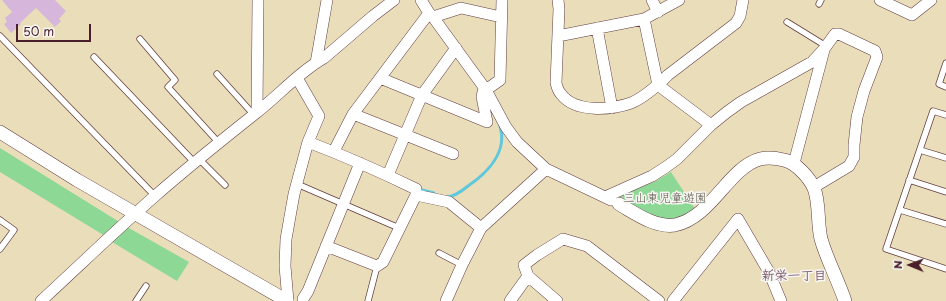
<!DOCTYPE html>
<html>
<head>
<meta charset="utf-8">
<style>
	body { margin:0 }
	#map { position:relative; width:946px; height:301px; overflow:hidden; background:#e9deb9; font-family:"Playpen Sans",sans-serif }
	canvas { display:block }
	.north { position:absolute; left:890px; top:245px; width:40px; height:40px; -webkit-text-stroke:3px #f6f6f2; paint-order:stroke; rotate:271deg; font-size:11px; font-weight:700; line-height:16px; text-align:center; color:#4a1f2b }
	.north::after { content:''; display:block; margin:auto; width:14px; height:18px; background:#4a1f2b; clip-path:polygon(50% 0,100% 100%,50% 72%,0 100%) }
	.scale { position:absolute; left:16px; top:24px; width:75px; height:18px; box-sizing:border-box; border:2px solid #4a1f2b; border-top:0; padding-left:5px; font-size:12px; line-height:14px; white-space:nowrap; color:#4a1f2b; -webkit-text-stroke:3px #f6f6f2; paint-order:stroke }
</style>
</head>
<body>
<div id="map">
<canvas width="946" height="301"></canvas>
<div class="north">N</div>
<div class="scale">50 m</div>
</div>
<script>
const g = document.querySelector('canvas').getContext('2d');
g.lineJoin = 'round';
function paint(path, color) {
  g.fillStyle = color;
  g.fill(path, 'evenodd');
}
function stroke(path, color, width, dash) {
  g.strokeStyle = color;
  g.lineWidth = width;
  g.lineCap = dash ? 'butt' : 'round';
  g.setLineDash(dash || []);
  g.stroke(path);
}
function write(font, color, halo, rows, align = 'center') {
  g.font = font + ' "Playpen Sans","Klee One",sans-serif';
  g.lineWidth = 3;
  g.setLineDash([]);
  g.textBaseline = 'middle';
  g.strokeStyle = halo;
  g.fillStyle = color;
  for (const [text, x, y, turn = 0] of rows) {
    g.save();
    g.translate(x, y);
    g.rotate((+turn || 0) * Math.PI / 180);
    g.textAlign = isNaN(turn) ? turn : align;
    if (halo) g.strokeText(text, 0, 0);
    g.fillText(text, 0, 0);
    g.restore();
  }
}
const green = new Path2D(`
	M0,148l121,75 -16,13 -105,-64z
	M671,172l24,37 -17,10h-19l-35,-17 -3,-7 33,-13z
	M127,227l62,35 -12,19 -65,-39z`);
const stream = new Path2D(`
	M422,190l12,3
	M446,197c7,0 16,-6 22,-11 19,-13 40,-34 32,-60`);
const building = new Path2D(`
	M2,0h53l11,11 -7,8 2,2 -6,6 -19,-19 -16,15 1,1 -10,9 -7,-9 3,-2 -2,-4 7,-6z`);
const service = new Path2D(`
	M819,4l2,-4
	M787,22l39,24
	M0,36l155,160
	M140,39l35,41 -7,7 51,56
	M94,57l100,105
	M946,63l-7,21 7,3
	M217,74l37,41
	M946,115l-13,-4 -47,138 60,20
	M920,150l26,8
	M199,159l26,26
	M909,180l37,12
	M297,184l102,44
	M900,210l46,14
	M0,220l14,10 -14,19
	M439,253l23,12
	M136,301l10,-15
	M368,301l9,-35`);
const minor = new Path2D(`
	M421,0l8,13 4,4 53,73 20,37 11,15 29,27 65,31
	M558,0l1,9 -3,74c1,4 2,8 5,11 14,19 50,16 70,9 12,-5 27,-18 37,-28l68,-52 4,-7 3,-16
	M652,0l6,12
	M880,0l32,15 19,-15
	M433,17l28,-9 40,9
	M644,19l14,66 53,40
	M597,28l15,80
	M558,36l86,-17 35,-19
	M316,63l11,-63
	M380,78l107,44 -5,-25 1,-5 17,-12 2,-80
	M257,112l1,-112
	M353,114l100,40
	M308,142c37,14 73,30 108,47v6
	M334,151l19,-37 76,-101
	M794,163l30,-113
	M388,175l34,-80 34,-47
	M605,197l47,-21 14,-9 11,-8 34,-34 16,-13 14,-10 71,-40 12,-13 11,-15h4l36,17 2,6 -13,34 -7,26 -3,28v12l-5,9 -35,21
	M326,246l51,20 6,-4 33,-67 33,7 32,26
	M303,299l5,-8 52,-128
	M41,301c38,-35 75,-71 114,-105 33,-29 67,-56 101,-83 23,-18 43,-41 68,-55l49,-42 21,-16
	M288,301l-3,-35 1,-27 8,-45 14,-52 11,-26 -22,-38
	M446,301l16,-36 19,-37 65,-59
	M510,301l18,-25
	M557,301l-29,-25 -4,-11 13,-10 26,-16 24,7 72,55
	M673,301l65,-82 31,53 12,29`);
const tertiary = new Path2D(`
	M0,132l77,48 210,121
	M619,204c16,9 36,24 56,21 37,-8 53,-57 85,-66 8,-2 16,-1 24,1 11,2 25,17 30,28 6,16 3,34 7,51 6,21 17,41 24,62`);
const parkNames = [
	["三山東児童遊園",665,199]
];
const neighbourhoodNames = [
	["新栄一丁目",794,276]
];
paint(green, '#8dd895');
stroke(stream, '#60c8dc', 3);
paint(building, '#d6b6db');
stroke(service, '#623c40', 7);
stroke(minor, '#623c40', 12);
stroke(tertiary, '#623c40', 14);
stroke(service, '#fff', 5.5);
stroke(minor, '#fff', 11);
stroke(tertiary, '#fff', 13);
write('12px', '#5e564b', '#f6f6f2', parkNames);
write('bold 13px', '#7b5469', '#f6f6f2', neighbourhoodNames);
</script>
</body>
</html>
